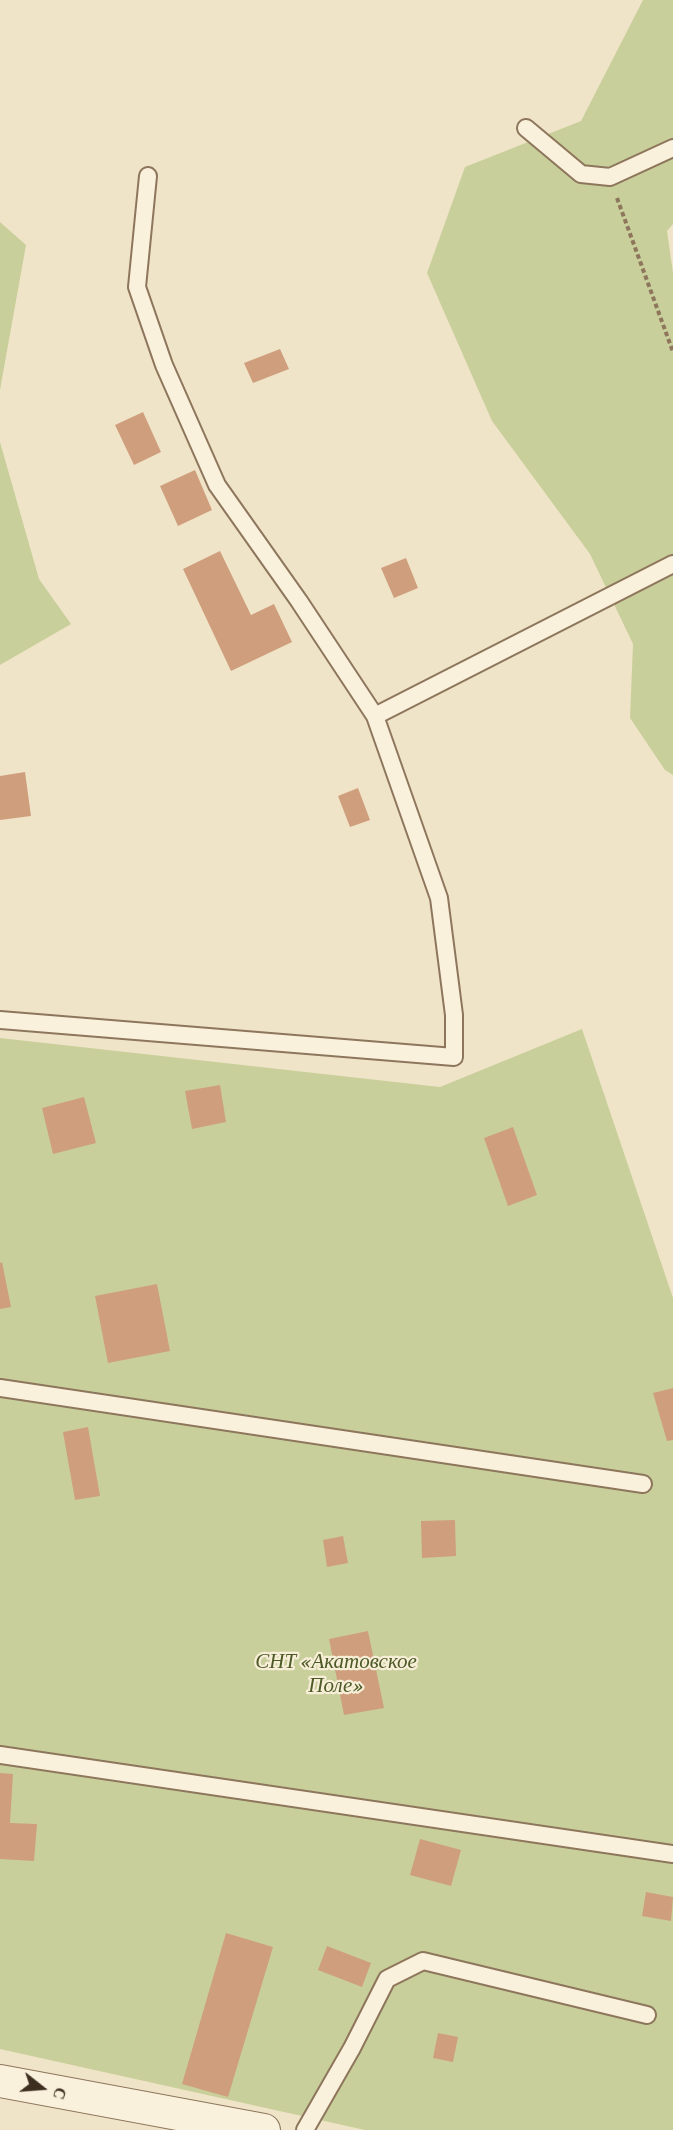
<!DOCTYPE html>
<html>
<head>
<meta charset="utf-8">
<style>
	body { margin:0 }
	#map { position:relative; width:673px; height:2130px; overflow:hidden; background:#f0e4c8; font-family:"Crimson Pro",serif }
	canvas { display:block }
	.north { position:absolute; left:12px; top:2058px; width:60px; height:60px; -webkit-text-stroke:4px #f7eed8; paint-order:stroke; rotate:107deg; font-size:16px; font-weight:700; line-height:24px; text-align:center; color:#3d2e20 }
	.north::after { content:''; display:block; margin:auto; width:21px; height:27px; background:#3d2e20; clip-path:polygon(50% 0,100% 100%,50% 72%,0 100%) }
</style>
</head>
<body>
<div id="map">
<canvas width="673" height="2130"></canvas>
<div class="north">С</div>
</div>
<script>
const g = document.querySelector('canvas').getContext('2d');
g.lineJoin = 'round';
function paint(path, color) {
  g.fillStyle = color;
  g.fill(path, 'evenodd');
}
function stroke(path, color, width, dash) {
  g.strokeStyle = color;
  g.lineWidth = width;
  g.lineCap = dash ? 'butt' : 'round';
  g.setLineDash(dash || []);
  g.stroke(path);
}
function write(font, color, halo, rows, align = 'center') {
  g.font = font + ' "Crimson Pro",serif';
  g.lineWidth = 4.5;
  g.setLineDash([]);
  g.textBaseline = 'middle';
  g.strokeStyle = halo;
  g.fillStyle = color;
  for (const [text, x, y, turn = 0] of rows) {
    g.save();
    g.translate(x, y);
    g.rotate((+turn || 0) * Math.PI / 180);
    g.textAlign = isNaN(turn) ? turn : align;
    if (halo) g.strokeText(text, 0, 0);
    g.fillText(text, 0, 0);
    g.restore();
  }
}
const green = new Path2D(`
	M643,0h30v224l-6,7 6,42v502l-8,-5 -35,-52 3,-74 -43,-90 -98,-133 -65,-148 38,-106 116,-46z
	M0,222l26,23 -26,145z
	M0,442l39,137 32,45 -71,41z
	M582,1029l91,269v832h-308l-365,-81v-1011l440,49z`);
const building = new Path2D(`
	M280,349l9,20 -36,14 -9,-20z
	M143,412l18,40 -27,13 -19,-40z
	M195,470l17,40 -34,16 -18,-40z
	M220,551l31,64 23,-11 18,38 -61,29 -48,-102z
	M406,558l12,30 -24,10 -13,-30z
	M25,772l6,44 -31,4v-44z
	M358,788l12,32 -20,7 -12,-31z
	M220,1085l6,37 -34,7 -7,-38z
	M84,1097l12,46 -43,11 -11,-46z
	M513,1127l24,68 -29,11 -24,-68z
	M2,1262l9,45 -11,2v-46z
	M157,1284l13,67 -62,12 -13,-67z
	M673,1388v52l-6,1 -14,-48z
	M88,1427l12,69 -25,4 -12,-68z
	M455,1520l1,36 -34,2 -1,-37z
	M343,1536l5,27 -21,4 -4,-27z
	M368,1631l16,77 -40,7 -15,-76z
	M0,1773l13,1 -3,49 27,1 -3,37 -34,-2z
	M420,1839l41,11 -10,36 -41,-11z
	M646,1892l27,5 -2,24 -29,-5z
	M226,1933l47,14 -45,150 -46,-13z
	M327,1946l44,17 -9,24 -44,-17z
	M438,2033l20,4 -5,25 -20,-4z`);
const path = new Path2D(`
	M617,198l56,154`);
const service = new Path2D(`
	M526,128l55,46 29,3 63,-29
	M375,716l298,-152
	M0,1020l454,37v-42l-15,-117 -64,-182 -76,-115 -82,-116 -53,-120 -27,-78 11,-111
	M0,1388l643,96
	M0,1755l673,99
	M305,2130l47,-82 35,-69 36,-18 224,54`);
const minor = new Path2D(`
	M0,2081l264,49`);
const parkNames = [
	["СНТ «Акатовское",336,1662],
	["Поле»",336,1686]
];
paint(green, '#c9cf9b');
paint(building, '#cf9f7d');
stroke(service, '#8d765c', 20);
stroke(minor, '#8d765c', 34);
stroke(path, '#8d765c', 4, [4.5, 3]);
stroke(service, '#faf1dc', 16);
stroke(minor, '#faf1dc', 32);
write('italic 21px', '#4d5a26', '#f7eed8', parkNames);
</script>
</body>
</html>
